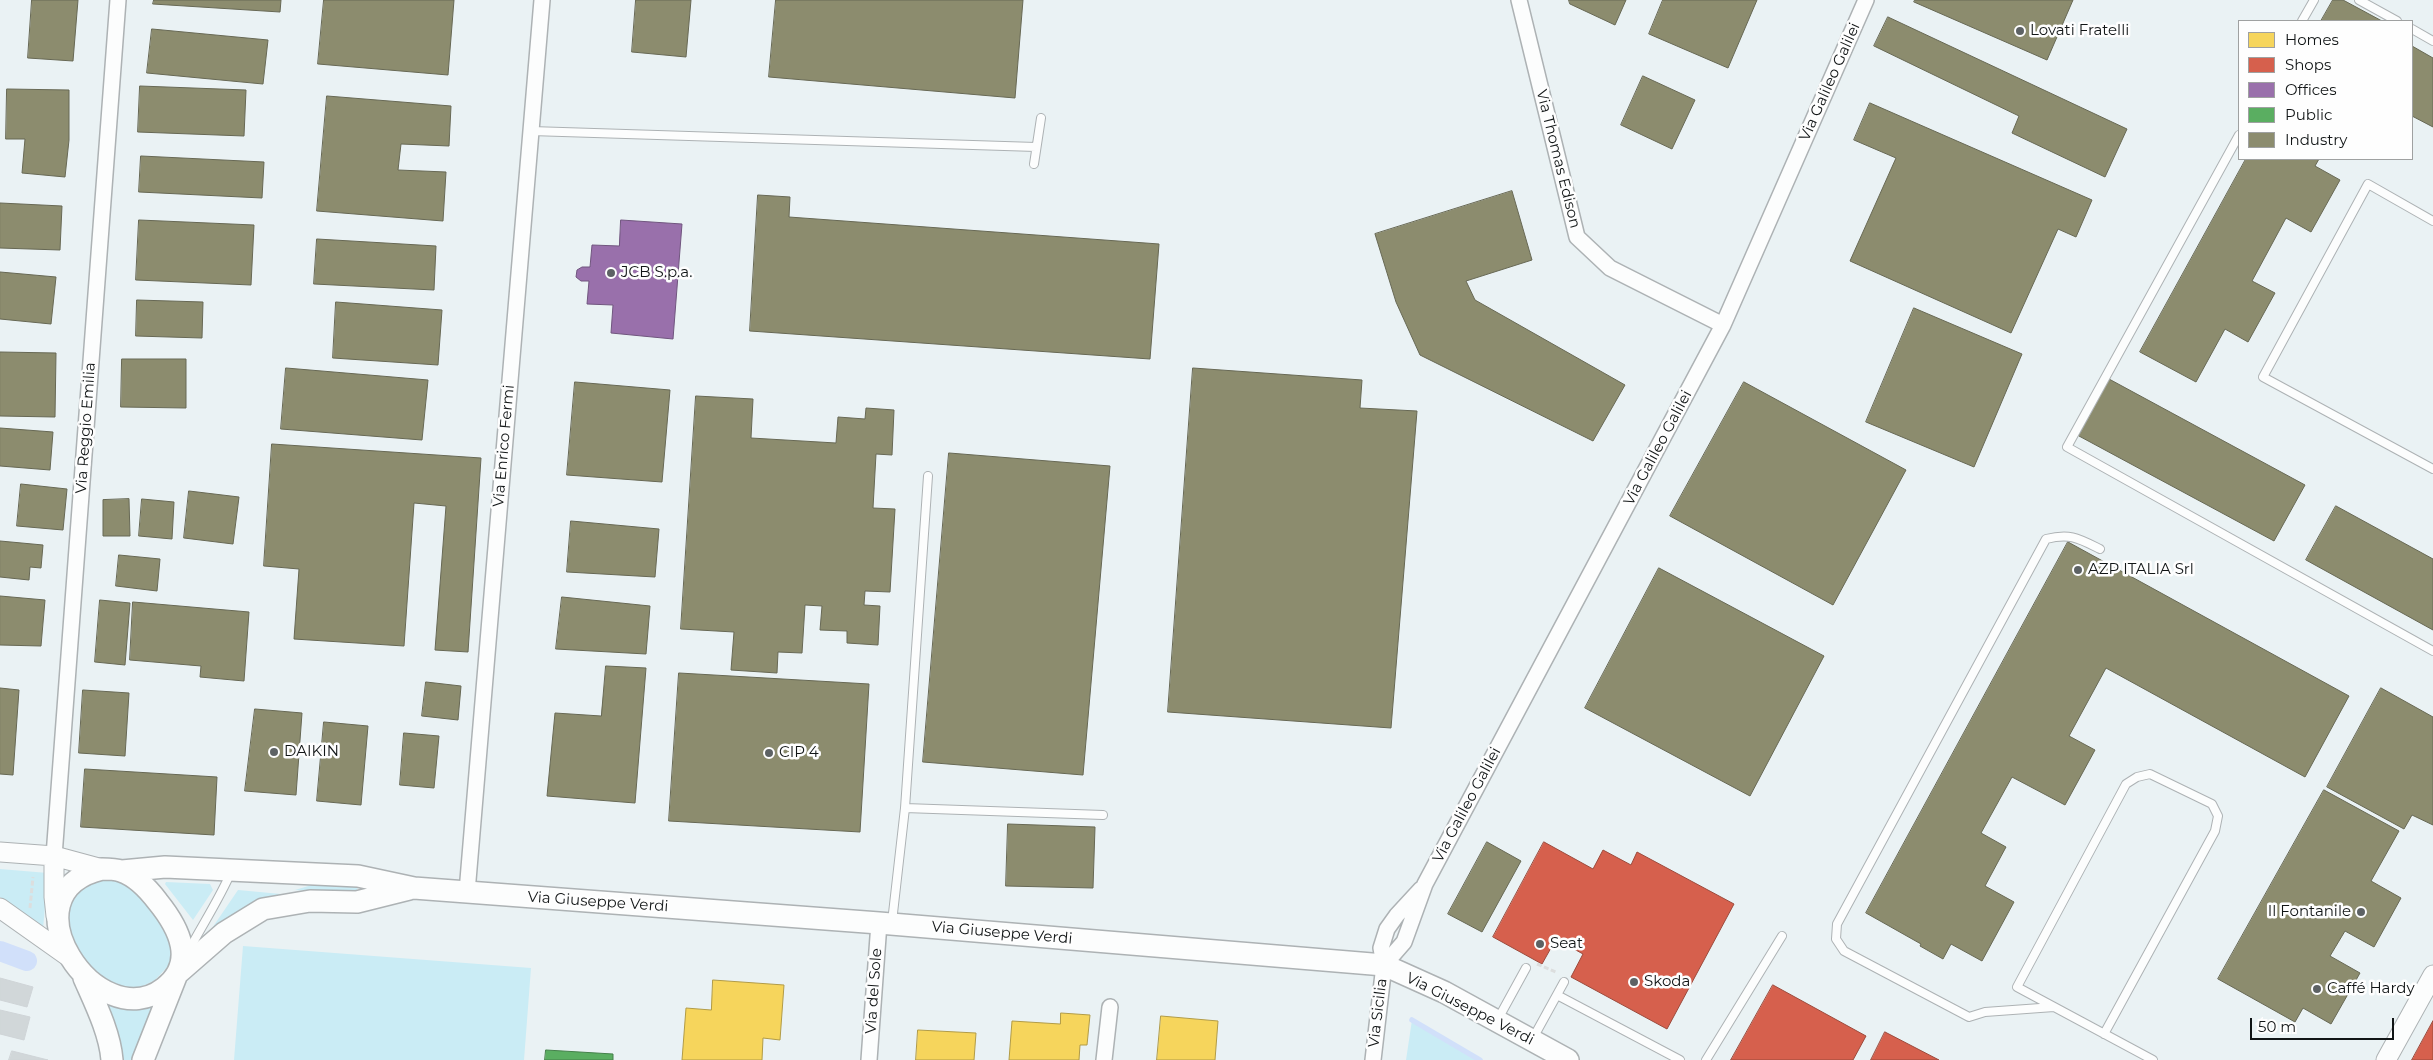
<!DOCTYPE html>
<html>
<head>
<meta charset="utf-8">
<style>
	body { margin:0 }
	#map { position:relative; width:2433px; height:1060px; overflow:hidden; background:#eaf2f4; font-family:Montserrat,sans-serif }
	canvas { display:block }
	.legend { position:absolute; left:2238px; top:20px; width:175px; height:140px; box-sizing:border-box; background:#fefefe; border:1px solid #9fa1a1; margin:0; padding:6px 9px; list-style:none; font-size:15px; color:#111516 }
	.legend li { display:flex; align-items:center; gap:10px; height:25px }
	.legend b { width:25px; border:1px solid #9fa1a1 }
	.scale { position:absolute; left:2250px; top:1018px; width:144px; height:22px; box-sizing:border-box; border:2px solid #111516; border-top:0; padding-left:6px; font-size:15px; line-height:18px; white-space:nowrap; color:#111516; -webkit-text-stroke:4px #fefefe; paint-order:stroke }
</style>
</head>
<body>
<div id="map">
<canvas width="2433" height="1060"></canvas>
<ul class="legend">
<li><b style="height:14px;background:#f6d55c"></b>Homes</li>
<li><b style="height:14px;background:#d6604d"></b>Shops</li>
<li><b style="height:14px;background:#9970ab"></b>Offices</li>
<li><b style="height:14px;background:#5aae61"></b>Public</li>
<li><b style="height:14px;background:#8c8c6e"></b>Industry</li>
</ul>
<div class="scale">50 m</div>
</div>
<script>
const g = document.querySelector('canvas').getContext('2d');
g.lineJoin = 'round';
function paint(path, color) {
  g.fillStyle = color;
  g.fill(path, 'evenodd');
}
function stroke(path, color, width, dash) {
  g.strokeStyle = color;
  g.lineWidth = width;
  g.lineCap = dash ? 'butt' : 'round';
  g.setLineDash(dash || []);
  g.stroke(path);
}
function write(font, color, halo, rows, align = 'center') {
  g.font = font + ' Montserrat,sans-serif';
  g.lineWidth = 5;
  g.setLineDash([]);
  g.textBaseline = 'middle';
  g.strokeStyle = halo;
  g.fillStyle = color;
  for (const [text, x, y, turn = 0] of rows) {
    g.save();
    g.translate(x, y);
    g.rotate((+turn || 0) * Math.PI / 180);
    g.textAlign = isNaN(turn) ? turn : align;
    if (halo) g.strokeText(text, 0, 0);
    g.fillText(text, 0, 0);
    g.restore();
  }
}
const green = new Path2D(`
	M0,869l48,4 -5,56 -43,-32z
	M104,880l18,2 16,10 31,39 3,22 -3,12 -14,15 -18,9 -31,-6 -37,-42 -2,-30 6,-14 11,-10z
	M166,882l44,2 3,6 -20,30 -28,-36z
	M322,882l33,4 3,1 -3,7 -60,-4z
	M238,890l43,4 -20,7 -55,36z
	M243,946l288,22 -7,92h-290z
	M100,994h58l-21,66h-17z
	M1412,1020l68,40h-74z`);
const homes = new Path2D(`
	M713,980l71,5 -4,55 -17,-2 -1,22h-80l4,-52 25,2z
	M1061,1013l29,2 -3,30h-7l-1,15h-70l3,-39 48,3z
	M1161,1016l57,5 -3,39h-58z
	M918,1030l58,3 -2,27h-58z`);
const shops = new Path2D(`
	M1544,842l49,27 10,-19 28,15 6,-13 97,52 -67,125 -96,-52 12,-23 -27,-15 -14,25 -49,-27z
	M1773,985l93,51 -13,24h-122z
	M2433,1021v39h-21z
	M1885,1032l54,28h-68z`);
const offices = new Path2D(`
	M621,220l61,4 -9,115 -62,-6 2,-28 -26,-1 2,-23h-8l-5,-4 1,-7 5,-3h8l2,-22 27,1z`);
const public = new Path2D(`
	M546,1050l67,4v6h-68z`);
const industry = new Path2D(`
	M32,0h46l-5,61 -45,-3z
	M154,0h127l-1,12 -127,-8z
	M324,0h130l-6,75 -130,-11z
	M636,0h55l-5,57 -54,-5z
	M776,0h247l-8,98 -246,-21z
	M1569,0h57l-11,25 -45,-21z
	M1663,0h94l-29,68 -79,-34z
	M1915,0h158l-26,60 -133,-58z
	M2333,0h10l39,21h-61z
	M1888,17l239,112 -22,48 -93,-44 7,-17 -145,-70z
	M152,29l116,11 -5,44 -116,-11z
	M2412,46l21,12v69l-21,-11z
	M1643,76l52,24 -23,49 -51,-24z
	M140,86l106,4 -2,46 -106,-4z
	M7,89l62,1v50l-4,37 -43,-4 3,-34h-19z
	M327,96l124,10 -2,40 -48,-2 -3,26 48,2 -3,49 -126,-10z
	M1870,103l222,97 -16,37 -18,-8 -47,104 -161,-72 46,-103 -42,-18z
	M141,156l123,6 -2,36 -123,-6z
	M2246,159h73l-4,7 25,14 -29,52 -25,-14 -34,63 23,12 -27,49 -23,-13 -29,53 -56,-30z
	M1512,191l20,69 -66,21 9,19 150,85 -32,56 -173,-86 -24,-53 -21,-68z
	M758,195l32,2 -1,20 370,27 -9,115 -400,-28z
	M0,203l62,3 -2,44 -60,-2z
	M139,220l115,5 -3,60 -115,-5z
	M317,239l119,7 -2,44 -120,-6z
	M0,272l56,5 -5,47 -51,-5z
	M137,300l66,2 -1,36 -66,-2z
	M336,302l106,8 -4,55 -105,-7z
	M1914,308l108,46 -48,113 -108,-45z
	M0,352l56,1 -1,64 -55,-1z
	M122,359h64v49l-65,-1z
	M286,368l142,12 -6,60 -141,-11z
	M1193,368l169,12 -2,28 57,3 -26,317 -223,-16z
	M2109,379l196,106 -31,56 -195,-105z
	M575,382l95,8 -8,92 -95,-7z
	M1744,382l162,88 -73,135 -163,-89z
	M696,396l57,3 -2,39 85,5 2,-26 27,2 1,-11 28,2 -2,45 -16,-1 -3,54 22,1 -5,83 -25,-1 -1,14 16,1 -2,39 -31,-2v-12l-27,-1 2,-24 -17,-1 -3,48 -24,-1 -1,21 -46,-3 3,-38 -53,-3z
	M0,428l53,4 -3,38 -50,-4z
	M272,444l209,14 -13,194 -33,-2 11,-144 -32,-3 -10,143 -110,-7 5,-70 -35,-3z
	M949,453l161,13 -27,309 -160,-13z
	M21,484l46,5 -4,41 -46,-4z
	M189,491l50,6 -6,47 -49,-6z
	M129,499l1,37h-27v-36z
	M142,499l32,3 -2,37 -33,-3z
	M2336,506l97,53v71l-127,-70z
	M571,521l88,8 -4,48 -88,-5z
	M0,541l43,4 -2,23 -11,-1 -1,13 -29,-3z
	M2068,542l281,154 -44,81 -199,-109 -37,68 26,14 -30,55 -53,-28 -31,56 25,14 -21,39 29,16 -32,59 -31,-17 -8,15 -23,-13 1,-2 -55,-31z
	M119,555l41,4 -3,32 -41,-5z
	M1659,568l165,88 -74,140 -165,-88z
	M0,596l45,4 -4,46 -41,-1z
	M562,597l88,9 -4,48 -90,-5z
	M100,600l30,3 -5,62 -30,-3z
	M133,602l116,10 -5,69 -44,-4 1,-11 -71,-6z
	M606,666l40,2 -11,135 -88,-7 8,-83 46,3z
	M679,673l190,11 -9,148 -191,-11z
	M426,682l35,4 -3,34 -36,-4z
	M0,688l19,2 -6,85 -13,-1z
	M2381,688l52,29v108l-21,-10 -8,14 -77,-42z
	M83,690l46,3 -4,63 -46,-3z
	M255,709l47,4 -6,82 -51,-4z
	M324,722l44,4 -7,79 -44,-4z
	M404,733l35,3 -5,52 -34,-3z
	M85,769l132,8 -3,58 -133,-8z
	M2324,790l75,41 -28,50 30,17 -27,49 -29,-16 -15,25 30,17 -29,51 -28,-16 -8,14 -77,-43z
	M1008,824l87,3 -2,61 -87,-2z
	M1487,842l34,19 -39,71 -34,-18z`);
const stream = new Path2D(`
	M1412,1020l68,40`);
const canal = new Path2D(`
	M0,951l27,10`);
const building = new Path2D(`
	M0,978l33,9 -6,20 -27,-7z
	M0,1010l30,7 -6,23 -24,-6z
	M12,1051l36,9h-39z`);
const path = new Path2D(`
	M30,908l3,-31
	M1537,964l19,8`);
const service = new Path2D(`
	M2359,0l38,21
	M2302,21l12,-21
	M2412,29l21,12
	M531,131l505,16
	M2239,135l-172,312 366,204
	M1034,164l7,-46
	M2433,221l-65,-37 -105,193 170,92
	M905,808l23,-332
	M892,922l13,-114 198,7
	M188,952c14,-27 31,-52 43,-80
	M1557,995l123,65
	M2054,1007l-69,5 -16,5 -125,-66 -8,-12 1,-15 209,-385c24,-6 32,-1 54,10
	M1498,1019l28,-51
	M2104,1034l111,-203 3,-15 -6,-12 -62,-30 -13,3 -11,7 -109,203 136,73
	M1532,1040l32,-58
	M1706,1060l76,-124`);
const minor = new Path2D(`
	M1519,0l58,237 33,31 113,57
	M54,856l64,-856
	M467,892l75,-892
	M1384,965l20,-23 21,-58 298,-559 143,-325
	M869,1060l10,-137
	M1104,1060l6,-53
	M1373,1060l11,-95 -3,-17 6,-19 10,-14 24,-26`);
const tertiary = new Path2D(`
	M0,852l54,4 48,13
	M54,856v41l2,19
	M0,908l69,49
	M2386,1060l47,-85`);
const secondary = new Path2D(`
	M102,869c6,0 13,0 19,2 15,5 28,19 37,31 21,26 39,61 6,86 -66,51 -164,-95 -62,-119z
	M122,871l43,-4 193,9 56,12 465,35 505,42 60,27 124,68
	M84,978c11,25 26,55 28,82
	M143,1060l34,-86 47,-41 39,-24 47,-8 47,1 52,-13`);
const markers = [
	[2020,31,5,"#5d6264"],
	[611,273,5,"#5d6264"],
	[2078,570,5,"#5d6264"],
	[274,752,5,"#5d6264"],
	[769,753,5,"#5d6264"],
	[2361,912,5,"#5d6264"],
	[1540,944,5,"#5d6264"],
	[1634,982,5,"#5d6264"],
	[2317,989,5,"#5d6264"]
];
const poiNames = [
	["Lovati Fratelli",2030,31],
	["JCB S.p.a.",621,273],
	["AZP ITALIA Srl",2088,570],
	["DAIKIN",284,752],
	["CIP 4",779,753],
	["Il Fontanile",2351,912,"right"],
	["Seat",1550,944],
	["Skoda",1644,982],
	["Caffé Hardy",2327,989]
];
const streetNames = [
	["Via Galileo Galilei",1830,82,-66],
	["Via Thomas Edison",1558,159,76],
	["Via Reggio Emilia",86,428,-86],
	["Via Enrico Fermi",504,446,-85],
	["Via Galileo Galilei",1658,448,-62],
	["Via Galileo Galilei",1467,805,-62],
	["Via Giuseppe Verdi",598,902,4],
	["Via Giuseppe Verdi",1002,933,5],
	["Via del Sole",874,991,-86],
	["Via Giuseppe Verdi",1470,1009,27],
	["Via Sicilia",1378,1013,-83]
];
paint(green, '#caecf5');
paint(homes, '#f6d55c');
stroke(homes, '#b19b47', 1);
paint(shops, '#d6604d');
stroke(shops, '#9b4a3c', 1);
paint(offices, '#9970ab');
stroke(offices, '#70557e', 1);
paint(public, '#5aae61');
stroke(public, '#44804a', 1);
paint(industry, '#8c8c6e');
stroke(industry, '#676854', 1);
stroke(stream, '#d1e0fa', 5.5);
stroke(canal, '#d1e0fa', 20);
paint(building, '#d1d7d9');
stroke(building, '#cfd4d7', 1);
stroke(service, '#adb2b4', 10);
stroke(minor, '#adb2b4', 18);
stroke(tertiary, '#adb2b4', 21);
stroke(secondary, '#adb2b4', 24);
stroke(path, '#dcdede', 3, [5, 2.5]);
stroke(service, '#fcfdfd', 8);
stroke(minor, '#fcfdfd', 15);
stroke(tertiary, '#fcfdfd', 19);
stroke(secondary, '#fcfdfd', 21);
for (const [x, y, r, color] of markers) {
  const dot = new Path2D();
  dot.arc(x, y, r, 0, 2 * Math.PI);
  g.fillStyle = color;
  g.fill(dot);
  stroke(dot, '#fefefe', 2);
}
write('15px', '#111516', '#fefefe', poiNames, 'left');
write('15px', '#111516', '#fefefe', streetNames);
</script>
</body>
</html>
